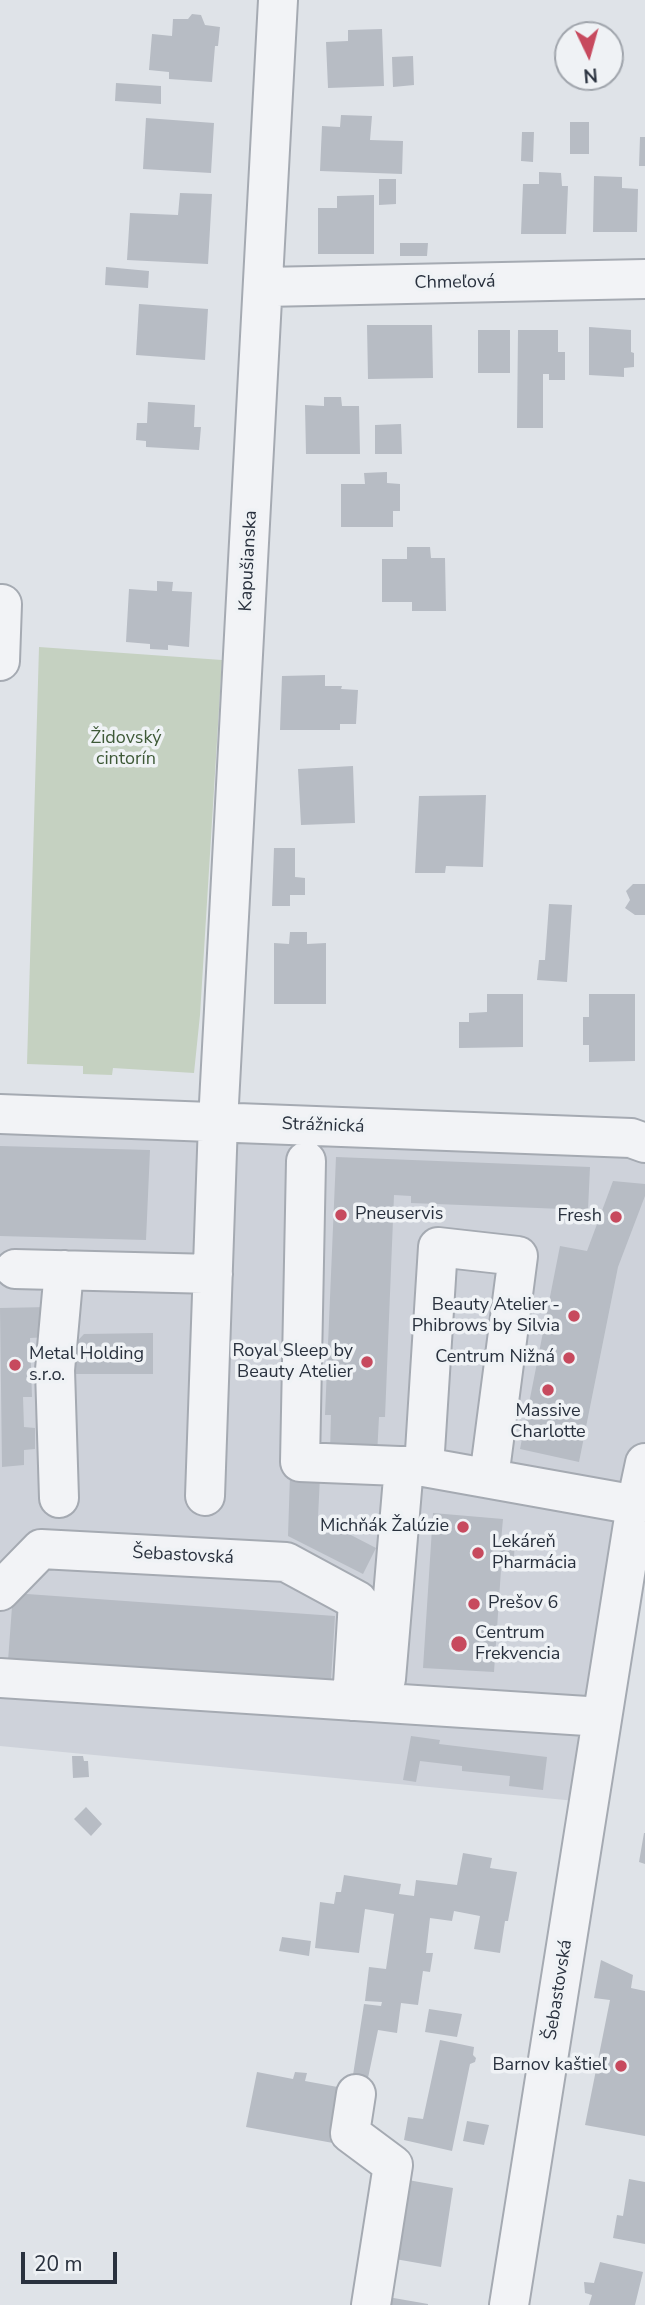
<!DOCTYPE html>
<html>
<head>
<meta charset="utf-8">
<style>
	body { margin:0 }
	#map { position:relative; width:645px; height:2305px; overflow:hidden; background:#dfe3e8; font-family:"Nunito Sans",sans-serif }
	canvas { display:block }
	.north { position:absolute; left:554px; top:21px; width:70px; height:70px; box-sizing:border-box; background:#eff2f5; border:2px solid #a0a5ac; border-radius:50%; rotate:175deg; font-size:19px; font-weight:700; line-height:28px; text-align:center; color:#29313e }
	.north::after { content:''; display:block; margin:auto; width:24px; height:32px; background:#c74a5e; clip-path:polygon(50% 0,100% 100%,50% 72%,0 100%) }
	.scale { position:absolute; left:21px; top:2252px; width:96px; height:32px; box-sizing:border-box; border:4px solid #29313e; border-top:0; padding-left:9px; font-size:21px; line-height:24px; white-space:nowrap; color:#29313e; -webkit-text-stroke:5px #eff2f5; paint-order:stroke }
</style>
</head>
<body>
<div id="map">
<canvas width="645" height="2305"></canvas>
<div class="north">N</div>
<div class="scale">20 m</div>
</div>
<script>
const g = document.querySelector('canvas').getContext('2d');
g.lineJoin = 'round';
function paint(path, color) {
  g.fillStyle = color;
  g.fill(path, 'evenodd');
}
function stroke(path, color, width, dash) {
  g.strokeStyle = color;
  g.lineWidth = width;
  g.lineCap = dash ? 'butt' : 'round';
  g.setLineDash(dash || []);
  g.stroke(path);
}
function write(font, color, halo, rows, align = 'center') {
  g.font = font + ' "Nunito Sans",sans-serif';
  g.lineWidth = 7;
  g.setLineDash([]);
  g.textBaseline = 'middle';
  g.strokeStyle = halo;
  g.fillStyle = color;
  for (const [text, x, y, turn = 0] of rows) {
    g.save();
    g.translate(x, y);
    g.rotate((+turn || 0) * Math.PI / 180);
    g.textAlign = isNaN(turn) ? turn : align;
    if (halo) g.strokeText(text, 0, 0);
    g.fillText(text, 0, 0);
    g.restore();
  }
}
const built = new Path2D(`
	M0,1130l645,15v380l-48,278 -597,-57z`);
const green = new Path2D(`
	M39,647l183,13 -22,355 -6,58 -81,-5 -1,7 -29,-1v-8l-56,-2z`);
const building = new Path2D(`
	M192,14l9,1 4,10 15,2 -2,19h-3l-3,36 -43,-3v-7l-20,-2 3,-36 20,2 1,-17h15z
	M382,29l2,57 -56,2 -2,-46 22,-1v-11z
	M413,56l1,29 -21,2 -1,-30z
	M116,83l45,3v18l-46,-3z
	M341,115l31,1 -2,24 33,1 -1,33 -82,-3 2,-45 18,1z
	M146,118l68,5 -3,50 -68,-4z
	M570,122h19v32h-19z
	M522,132h12l-1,30 -12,-1z
	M640,137h5v29h-6z
	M539,172l22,1 1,13h6l-2,48h-45l2,-50h16z
	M594,176l28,1v11l16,1 -1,43h-44z
	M379,179h17v25l-17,1z
	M180,193l32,1 -4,70 -81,-4 3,-47 48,2z
	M374,195v59h-56v-46h19v-12z
	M400,243h28l-1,13h-27z
	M106,267l43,4 -1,17 -43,-3z
	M139,304l69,5 -3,51 -69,-5z
	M367,325h65l1,53 -65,1z
	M589,327l42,3v22l3,1v14l-10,1v9l-35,-2z
	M478,330h32v43h-32z
	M518,330h40v22h7v28h-16v-6h-6v54h-26z
	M324,397h17l1,9h17l1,48h-54l-1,-49 19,1z
	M148,402l47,3 -1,22h7l-2,23 -53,-3v-6l-10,-1 1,-17h10z
	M401,424l1,30h-27v-29z
	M387,472v11l13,1v27h-7v16h-52v-43h24l-1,-11z
	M407,547h23l1,11h14l1,53h-34v-9h-30v-43h25z
	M157,581l16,1 -1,9 20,1 -3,55 -21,-2v5l-18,-1v-5l-24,-2 3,-53 28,2z
	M325,675v11h17l-1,3 17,1 -2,34h-16v6h-60l2,-54z
	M353,766l2,57 -54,2 -3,-56z
	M486,795l-3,72 -37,-1 -1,7h-30l4,-77z
	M274,848h21v29l10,1v17h-15v11h-18z
	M633,884h12v31h-10l-10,-7 5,-8 -4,-9z
	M549,904l23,1 -5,77 -30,-2 2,-20h6z
	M290,932h17v12l19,-1v61h-52v-61l15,1z
	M487,994h36v53l-64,1v-26h10v-9l18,-1z
	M589,994h46v67l-46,1v-17h-6v-28h6z
	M0,1146l150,4 -4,90 -146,-4z
	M336,1157l254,10 -2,43 -177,-7v-7l-17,-1 -9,222h-6l-2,38 -47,-3 1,-37h-6z
	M613,1181l32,3v12l-27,71 -39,195 -59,-13 40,-203 27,5z
	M48,1307l1,30 -19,1 2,59h-9l1,30 11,1v21l-11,1v15l-22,2 -2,-159z
	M153,1333v41h-88l-1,-19 20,-21z
	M290,1475l30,1 -2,42 58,30 -13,26 -75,-38z
	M433,1513l70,6 -2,22 14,1 -2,28h-12l-7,102 -71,-4z
	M13,1593l322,23 -4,64 -44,-3v4l-279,-20z
	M411,1736l29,4 -1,4 108,13 -4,33 -34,-4 1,-10 -48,-5v-5l-42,-5 -4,21 -13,-2z
	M72,1756h11l1,5h4l1,16 -16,1z
	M86,1807l16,17 -11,12 -17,-17z
	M644,1833h1v31l-6,-2z
	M463,1853l29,5 -2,10 27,4 -9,49h-3l-5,32 -26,-4 6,-33 -26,-5 -2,10 -22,-3 -4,35h7l-3,19 -7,-1 -5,34 -17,-2 -4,30 -19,-3 -10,48 -15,-3 11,-71 17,2 1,-4 -17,-1 4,-34 17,2 8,-55 -29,-5 -6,44 -44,-5 5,-46 14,2 2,-12h5l3,-17 57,9 -2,10 15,2 2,-16 41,5z
	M282,1937l29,4 -2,15 -30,-5z
	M601,1960l32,15 -2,13 14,3v145l-60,-11 25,-125 -16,-2z
	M429,2009l33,5 -5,23 -32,-5z
	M440,2040l34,7 -1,8 3,3 -1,4 -5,2 -18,87 -48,-11 4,-23 15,2z
	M257,2072l36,7 2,-7 12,1 -2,8 38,7 -10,55 -87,-16z
	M467,2121l22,4 -5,20 -21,-4z
	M629,2179l16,3v62l-32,-6 4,-23 6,1z
	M408,2180l45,8 -12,79 -46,-8z
	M600,2262l43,10 -8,33h-46l3,-10 -7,-2 -1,-11 10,1z
	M388,2297l40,7v1h-41z`);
const minor = new Path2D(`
	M264,287l381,-8
	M0,661l2,-57
	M0,1114l631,24 14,5
	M306,1161l-6,301 124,5
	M15,1269l198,5
	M489,1478l29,-222 -80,-9 -14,220 212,38
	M205,1496l13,-374 60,-1122
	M59,1498l-4,-128 9,-100
	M0,1591l41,-42 245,13 72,39 -6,100
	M0,1678l602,39
	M386,1679l18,-213
	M356,2094l-6,39 43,32 -22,140
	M509,2305l127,-800 9,-42`);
const markers = [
	[341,1215,7,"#c74a5e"],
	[616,1217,7,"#c74a5e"],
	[574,1316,7,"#c74a5e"],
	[569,1358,7,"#c74a5e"],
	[367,1362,7,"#c74a5e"],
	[15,1365,7,"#c74a5e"],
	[548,1390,7,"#c74a5e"],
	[463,1527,7,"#c74a5e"],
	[478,1553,7,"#c74a5e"],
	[474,1604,7,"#c74a5e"],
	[459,1644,9,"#c74a5e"],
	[621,2066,7,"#c74a5e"]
];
const streetNames = [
	["Chmeľová",455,283,-1],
	["Kapušianska",249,561,-87],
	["Strážnická",323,1126,2],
	["Šebastovská",183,1556,3],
	["Šebastovská",559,1990,-81]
];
const parkNames = [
	["Židovský",126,739],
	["cintorín",126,760]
];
const poiNames = [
	["Pneuservis",355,1215,"left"],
	["Fresh",602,1217],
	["Beauty Atelier -",560,1306],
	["Phibrows by Silvia",560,1327],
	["Royal Sleep by",353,1352],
	["Beauty Atelier",353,1373],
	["Metal Holding",29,1355,"left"],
	["s.r.o.",29,1376,"left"],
	["Centrum Nižná",555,1358],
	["Massive",548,1412,"center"],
	["Charlotte",548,1433,"center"],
	["Michňák Žalúzie",449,1527],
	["Lekáreň",492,1543,"left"],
	["Pharmácia",492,1564,"left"],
	["Prešov 6",488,1604,"left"],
	["Centrum",475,1634,"left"],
	["Frekvencia",475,1655,"left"],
	["Barnov kaštieľ",607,2066]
];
paint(built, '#ced2da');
paint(green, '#c5d1c1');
paint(building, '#b7bcc4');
stroke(minor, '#a5aab2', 42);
stroke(minor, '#f2f3f6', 38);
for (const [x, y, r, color] of markers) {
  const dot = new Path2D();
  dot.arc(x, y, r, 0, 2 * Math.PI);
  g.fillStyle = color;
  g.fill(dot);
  stroke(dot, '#eff2f5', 2.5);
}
write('18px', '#29313e', '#eff2f5', streetNames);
write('18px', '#3e5937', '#eff2f5', parkNames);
write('18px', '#29313e', '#eff2f5', poiNames, 'right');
</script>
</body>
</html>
